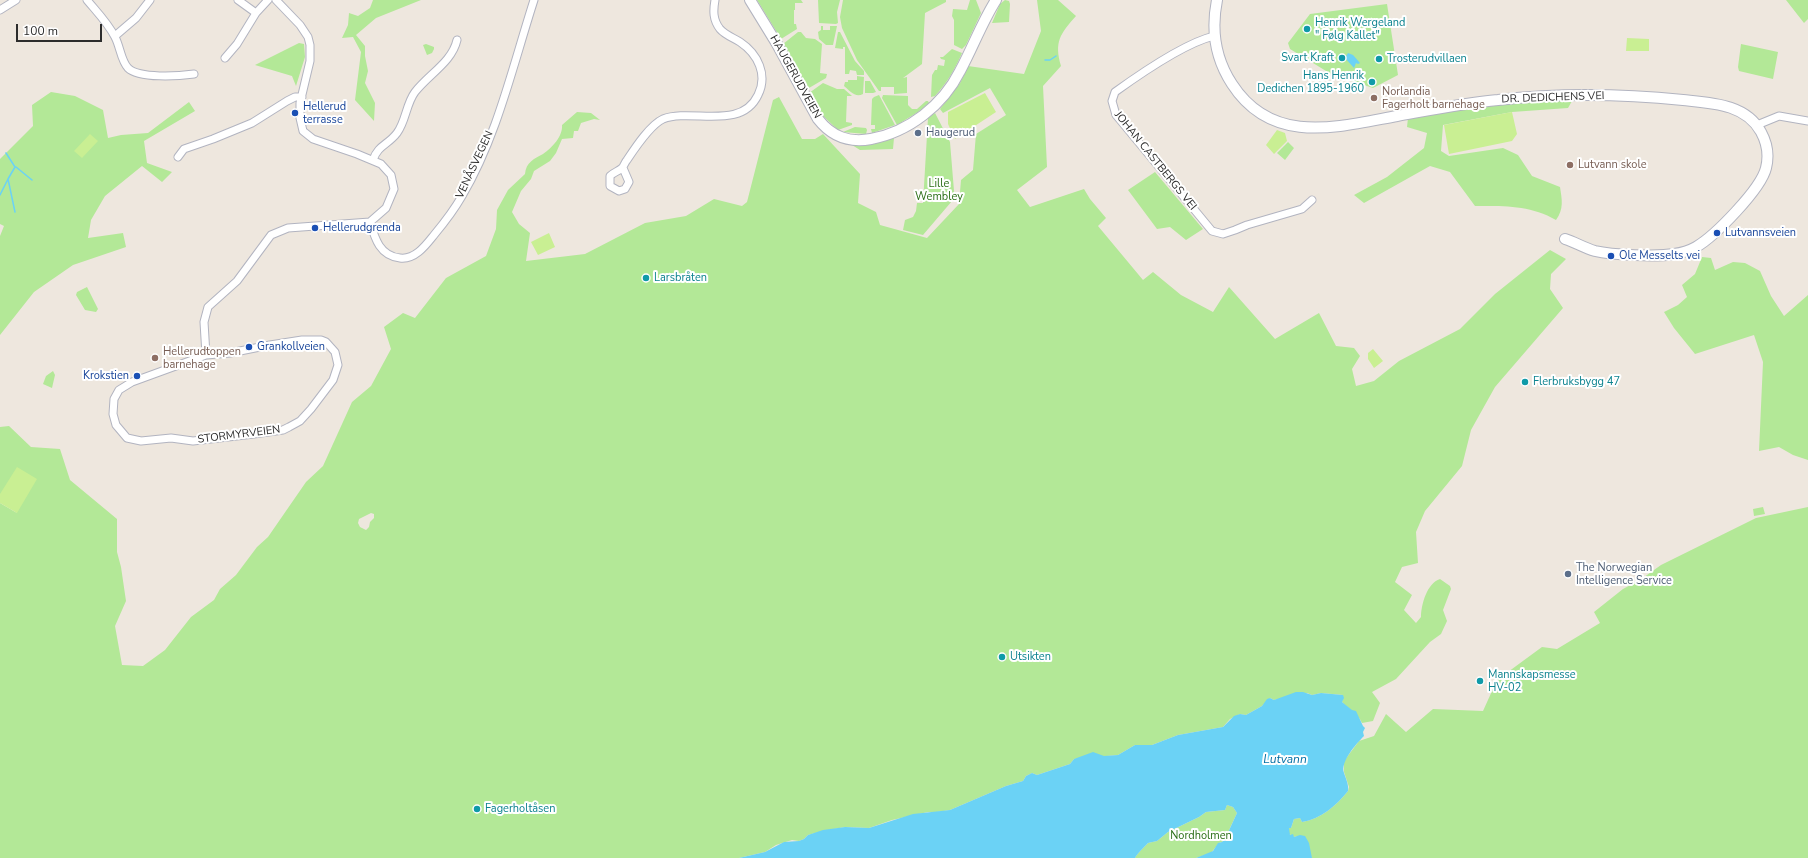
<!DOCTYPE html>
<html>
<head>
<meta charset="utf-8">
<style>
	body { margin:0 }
	#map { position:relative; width:1808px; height:858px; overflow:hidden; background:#eee7de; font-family:"Nunito Sans",sans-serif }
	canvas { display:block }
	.scale { position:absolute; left:16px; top:24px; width:86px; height:18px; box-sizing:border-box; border:2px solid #2c2c2c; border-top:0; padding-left:5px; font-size:12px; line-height:14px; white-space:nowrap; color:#2c2c2c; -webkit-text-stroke:3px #fff; paint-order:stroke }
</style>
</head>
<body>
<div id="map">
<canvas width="1808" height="858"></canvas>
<div class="scale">100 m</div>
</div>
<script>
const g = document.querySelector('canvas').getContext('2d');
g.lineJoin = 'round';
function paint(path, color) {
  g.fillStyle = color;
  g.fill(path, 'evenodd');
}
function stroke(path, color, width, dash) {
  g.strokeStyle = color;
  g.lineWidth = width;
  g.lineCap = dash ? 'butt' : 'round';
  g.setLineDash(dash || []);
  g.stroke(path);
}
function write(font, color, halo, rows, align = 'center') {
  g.font = font + ' "Nunito Sans",sans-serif';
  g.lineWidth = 4;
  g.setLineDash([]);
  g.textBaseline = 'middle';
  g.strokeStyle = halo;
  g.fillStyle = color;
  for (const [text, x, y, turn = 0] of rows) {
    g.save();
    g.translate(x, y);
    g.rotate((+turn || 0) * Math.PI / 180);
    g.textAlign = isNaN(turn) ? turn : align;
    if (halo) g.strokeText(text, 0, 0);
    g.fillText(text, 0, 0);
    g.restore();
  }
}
const green = new Path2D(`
	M373,0h48l-45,18 -20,17 9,11v10l3,15 -3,12 10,20 -1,18 -19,-21 6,-48 -8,-15 -11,1 6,-13 1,-12 9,3 12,-8z
	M757,0h44l2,3h-8v7h-1v14h2l1,5 -16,10z
	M818,0h22l-3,12 1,11 -2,1 -17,-1z
	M843,0h103v2l-21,11 -3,51 -19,14 4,-1v16l-13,1v-7h-13v4h-2l-22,-31 -15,-32 -2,-11z
	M970,0h6l5,13 -15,32 -4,4 -8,-4v-25l-2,-4 1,-7 14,1z
	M1005,0l4,1 1,3 -1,18 -17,1 8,-19z
	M1037,0h21l18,16c-16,18 -22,26 -15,50l-18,20 4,81 -30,23 13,17 54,-18 6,10 16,19 -8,8 45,54 10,-8 28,23 32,17 16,-25 46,52 44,-26 17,33 18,2 6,8 -8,13 4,17 18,-5 25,-20 61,-32 35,-35 55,-44 16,9 -15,15 -1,15 13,19 -68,79 -24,43 -9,36 -37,45 -9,21 2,31 -16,4 -7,15 17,13 -8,15 12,13 5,-6c0,-12 6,-34 19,-38l10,7 1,3 -8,21 4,11 -6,13 -11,8 -34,37 -24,13 8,11 -7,18 -11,2c-5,-11 -13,-13 -20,-21l1,-7 -22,-2 -9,2 -5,-2 -33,7 -4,-2 -8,8 -16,9 -6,-1 -10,5 -7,8 -45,8 -26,10h-17l-17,10 -44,4 -4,5 -33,11 -5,-2 -6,3 -3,5 -17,5 -56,24 -13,2h-9l-36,8 -23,8 -24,-1 -22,4 -15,4 -4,4 -5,2 -7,-1 -16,5 -11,7 -26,6h-739v-355l17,10 -17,-19v-67l9,-1 22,21 29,2 10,31 47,39v33l4,15 5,34 -11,25 7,39 21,1 22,-16 26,-33 23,-17 6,-11 16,-14 21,-28 11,-10 38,-55 17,-16 29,-64 19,-16 20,-37 -7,-22 19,-14 12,5 31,-40 40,-22 10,-27 1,-19 11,-20 17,-16c1,-12 9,-15 18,-20 9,-6 20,-18 19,-29l15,-13 14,1 9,7 -6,-1 -13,4 -3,8h-4l-1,7 -11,1 -6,14 -6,8 -16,10 -3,8 -10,12 -9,21 7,12 11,9 -4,28 59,-7 60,-31 41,-7 28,-17 28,7 5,-4 26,-102 6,-3 23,42h13l8,-5 37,40 -2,29 18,9 4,13 47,13 32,-34 2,-24 12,-10 3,-36 30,-19 -16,-27 -47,25 -3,-4 20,-26 8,-17 56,8 17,-43zM371,513l3,1v4l-4,4 -1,5 -3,3 -6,-3 -2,-4 1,-4z
	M1786,0h22v19l-4,4z
	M1387,4l11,71 -25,13 -42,-14 -41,-25 -2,-6 22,-29z
	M821,26h2v4h7v-4h7l-4,19h-7l-7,-6 -1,-7 3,-2z
	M798,32h3l5,6 9,1 7,5 -2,29 7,1 -1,4 -17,10h-2l-24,-44z
	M838,32h2l15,29 9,10v4h-7l-1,-4 -6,-1 -1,4h-4v-27h-2v2l-8,-1z
	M299,43l5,1 1,13 -9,29 -4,-10 -37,-11z
	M426,44l8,3v2l-2,4 -5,2 -4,-10z
	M1741,44l37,8 -5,27 -34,-8 -1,-4z
	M952,49l10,4c-7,16 -15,30 -27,43l-4,1 1,-22 3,-5h2l1,-5 6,1 1,-6 -4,-1 -1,-2h3z
	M857,76l7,1 -1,17c-8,4 -13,-3 -19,-8l1,-4h3v-2h9z
	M865,81h5l6,11 -3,1h-8z
	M823,83l14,6h7l8,7h-5l-1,26 6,1v2l-14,5 -16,-15 -13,-22z
	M51,92l24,4 28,14 5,28 13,-3 27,-2 41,-31 6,9 -51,30 3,22 25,9 -10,10 -20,-16 -37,30 -14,24 -3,18 35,-5 3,14 -53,18 -39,27 -34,43v-99l4,-10 -4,-2v-65l33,-33 -1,-21z
	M879,95l16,30 -23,8 -1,-4h4v-4h-4l1,-26 2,-2z
	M883,95l25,1v9l4,4h5l9,-8h2l1,2 -11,9 -21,13 -15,-27z
	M1572,101l-4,7 -56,4 -69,13 -2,26 8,5 54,-8 15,7 14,21 28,11c2,13 4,22 -4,33 -26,-15 -52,-14 -81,-14l-25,-34 -20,-6 -66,37 -10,-8 33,-18 37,-29 3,-15 -20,-6 1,-9 88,-16z
	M935,113l15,29 4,49 -2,10 -29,34 -20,-5 2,-10 8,-3 3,-6 1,-8h6l5,-85z
	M855,127l11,1 1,2 -1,4 -23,-2z
	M894,138l-1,11 -33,1 -8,-5 19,-1z
	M1288,142l6,6 -9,12 -8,-7z
	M1155,172l48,57 -17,11 -16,-13 -13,2 -29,-39z
	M1702,257l9,1 4,12 18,-8 12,1 15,8 11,25 13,20 24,-21v165l-15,-5 -14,-8 -20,4 4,-89 -9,-27 -59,19 -21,-26 -10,-16 14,-7 9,-8 -5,-12 13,-11z
	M87,287l11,22 -2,3 -11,-2 -9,-15 1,-3z
	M53,371l2,4 -3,13 -9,-4 3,-8z
	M1763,507l2,7 -11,2 -1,-7z
	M1808,507v351h-496l-14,-22 -4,1 -5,-3v-6h2l3,-9 6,-1 2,4c19,-3 34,-16 46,-31l1,-4 -5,-15v-11l15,-20 15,-5 12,-22 20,18 27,-23 50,2 14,-31 45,-33 15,2 43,-26 -6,-11 29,-23 17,-9 21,-15 95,-47z
	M1227,805l6,2 4,6 -13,28 -5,2 -8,10 -15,5h-61c1,-3 10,-12 13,-15l9,-2 11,-9 31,-15 7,-5 19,-2z`);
const pitch = new Path2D(`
	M1627,38l22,1v12h-23z
	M985,93l11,19 -41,27 -7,-15v-12z
	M1512,112l5,22 -5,7 -63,13 -5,-29z
	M1277,130l8,3 2,8 -13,13 -8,-9z
	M90,134l8,7 -16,17 -8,-7z
	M549,233l6,14 -17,8 -7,-13z
	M1373,349l10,12 -9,7 -6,-9v-6z
	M17,467l20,12 -20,34 -17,-10v-9z`);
const water = new Path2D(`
	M1348,53l5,2 7,8 -2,1 -2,-1 -2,5 -9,-10z
	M1296,692h7l9,3 9,-2 22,2 1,3 -2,4 10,8 4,1 7,15 2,2 -2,4 1,4c-8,8 -24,26 -20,37 2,6 5,12 4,18 -12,15 -27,28 -46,31l-2,-4 -6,1 -3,9h-2l1,7 3,-1 1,3 6,-2 5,1 4,7 3,15h-116l17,-7 5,-8 4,-1 3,-3 12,-26 -4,-6 -6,-2 -2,5 -19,2 -7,5 -31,15 -11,9 -9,2c-4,4 -11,11 -13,15h-396l26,-6 19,-10 15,-1 5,-2 4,-4 15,-5 22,-3 24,1 44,-14 37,-4 56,-24 17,-5 3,-5 6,-3 5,2 33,-11 4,-5 19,-7 11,4 14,-1 17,-10h17l26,-10 45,-8 11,-11 6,-2 6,1 16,-9 5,-7 3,-1 4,2z`);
const stream = new Path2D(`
	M1045,60h5l6,-4
	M6,153l9,14 -7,12 7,33
	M16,167l16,13
	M0,195l8,-16`);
const street = new Path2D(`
	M87,0c10,12 21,23 28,37 5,9 6,24 13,31 11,11 51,8 66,6
	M238,0l18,13 12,-13
	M0,10l16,-10
	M115,36l21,-18 14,-18
	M1214,36c-29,7 -74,38 -99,56l-3,9 4,14 96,116 11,3 12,-4 12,-5 55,-16 10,-9
	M225,58l12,-14 19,-31
	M1757,125l22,-9 29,5
	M178,157l6,-8 29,-10 39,-16 35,-22 8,-4h7
	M373,160c5,-15 15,-15 24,-27 9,-12 9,-29 18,-41 14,-18 37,-30 42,-52
	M623,168l6,14 -4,7 -6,2 -9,-5v-10c4,-4 9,-5 12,-8 2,-2 3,-6 5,-8 8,-12 23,-35 36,-41 29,-11 78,12 95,-24 10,-20 0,-41 -18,-53 -6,-4 -15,-7 -20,-13 -7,-9 -7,-18 -5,-29
	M370,222c5,17 10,34 30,36 15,2 26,-13 34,-23 10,-12 20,-25 28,-39 35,-59 51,-131 72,-196
	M302,340h19l5,2 9,10 3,13 -5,15 -22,29 -11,12 -11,6 -6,3 -29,4 -61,7 -22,-3 -30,3 -14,-3 -11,-13 -3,-11 1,-15 5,-9 13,-8 74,-27 24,-2 40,-8z
	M206,355l-2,-33 4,-15 29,-26 34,-46 17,-7 82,-6 16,-14 8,-19 -3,-14 -10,-11 -24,-10 -44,-15 -10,-8 -3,-13v-15l10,-42v-16l-2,-8 -8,-12 -24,-25`);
const secondary = new Path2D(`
	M750,0l27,44 41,75c14,18 31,24 53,20 38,-7 72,-34 89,-68 13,-24 22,-49 36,-71
	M1217,0c-6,30 -2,58 15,84 40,62 105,43 165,32 33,-6 67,-13 101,-16 61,-7 124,-6 185,0 29,3 63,4 78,32 6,11 8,24 5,36 -5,21 -51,68 -70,79 -7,4 -14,6 -22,7 -17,3 -62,1 -79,-3 -11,-3 -20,-9 -30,-12`);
const markers = [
	[1307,29,4,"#0f9aa8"],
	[1342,58,4,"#0f9aa8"],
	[1379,59,4,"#0f9aa8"],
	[1372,82,4,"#0f9aa8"],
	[1374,98,4,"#8d6e63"],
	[295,113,4,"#1a4fb4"],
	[918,133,4,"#5c6f8a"],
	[1570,165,4,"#8d6e63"],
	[315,228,4,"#1a4fb4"],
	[1717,233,4,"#1a4fb4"],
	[1611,256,4,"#1a4fb4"],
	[646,278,4,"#0f9aa8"],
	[249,347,4,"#1a4fb4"],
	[155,358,4,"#8d6e63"],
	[137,376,4,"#1a4fb4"],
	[1525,382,4,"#0f9aa8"],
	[1568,574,4,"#5c6f8a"],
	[1002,657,4,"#0f9aa8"],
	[1480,681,4,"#0f9aa8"],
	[477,809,4,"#0f9aa8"]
];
const cultureNames = [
	["Henrik Wergeland",1315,23],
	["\" Følg Kallet\"",1315,36],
	["Svart Kraft",1334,58,"right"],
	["Trosterudvillaen",1387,59],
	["Hans Henrik",1364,76,"right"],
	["Dedichen 1895-1960",1364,89,"right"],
	["Larsbråten",654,278],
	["Flerbruksbygg 47",1533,382],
	["Utsikten",1010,657],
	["Mannskapsmesse",1488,675],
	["HV-02",1488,688],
	["Fagerholtåsen",485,809]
];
const streetNames = [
	["HAUGERUDVEIEN",795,77,61],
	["DR. DEDICHENS VEI",1553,98,-2],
	["JOHAN CASTBERGS VEI",1155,161,51],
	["VENÅSVEGEN",475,165,-65],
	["STORMYRVEIEN",239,435,-7]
];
const educationNames = [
	["Norlandia",1382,92],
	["Fagerholt barnehage",1382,105],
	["Lutvann skole",1578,165],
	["Hellerudtoppen",163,352],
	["barnehage",163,365]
];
const transitNames = [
	["Hellerud",303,107],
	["terrasse",303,120],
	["Hellerudgrenda",323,228],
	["Lutvannsveien",1725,233],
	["Ole Messelts vei",1619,256],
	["Grankollveien",257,347],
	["Krokstien",129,376,"right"]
];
const serviceNames = [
	["Haugerud",926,133],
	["The Norwegian",1576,568],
	["Intelligence Service",1576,581]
];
const parkNames = [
	["Lille",939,184],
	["Wembley",939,197],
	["Nordholmen",1201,836]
];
const waterNames = [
	["Lutvann",1285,760]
];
paint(green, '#b3e897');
paint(pitch, '#c9ef93');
paint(water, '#6bd2f5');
stroke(stream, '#6bd2f5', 1.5);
stroke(street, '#b2b4c0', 9);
stroke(secondary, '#b2b4c0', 12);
stroke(street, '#fff', 7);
stroke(secondary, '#fff', 10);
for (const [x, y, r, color] of markers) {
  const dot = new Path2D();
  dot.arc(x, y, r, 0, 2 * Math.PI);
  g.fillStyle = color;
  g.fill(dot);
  stroke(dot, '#fff', 1.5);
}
write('11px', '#0d838f', '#fff', cultureNames, 'left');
write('11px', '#2c2c2c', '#fff', streetNames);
write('11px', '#785e54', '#fff', educationNames, 'left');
write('11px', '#164399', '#fff', transitNames, 'left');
write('11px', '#4e5e75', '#fff', serviceNames, 'left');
write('11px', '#2a6e16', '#fff', parkNames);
write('italic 12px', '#0671a6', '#fff', waterNames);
</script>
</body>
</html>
